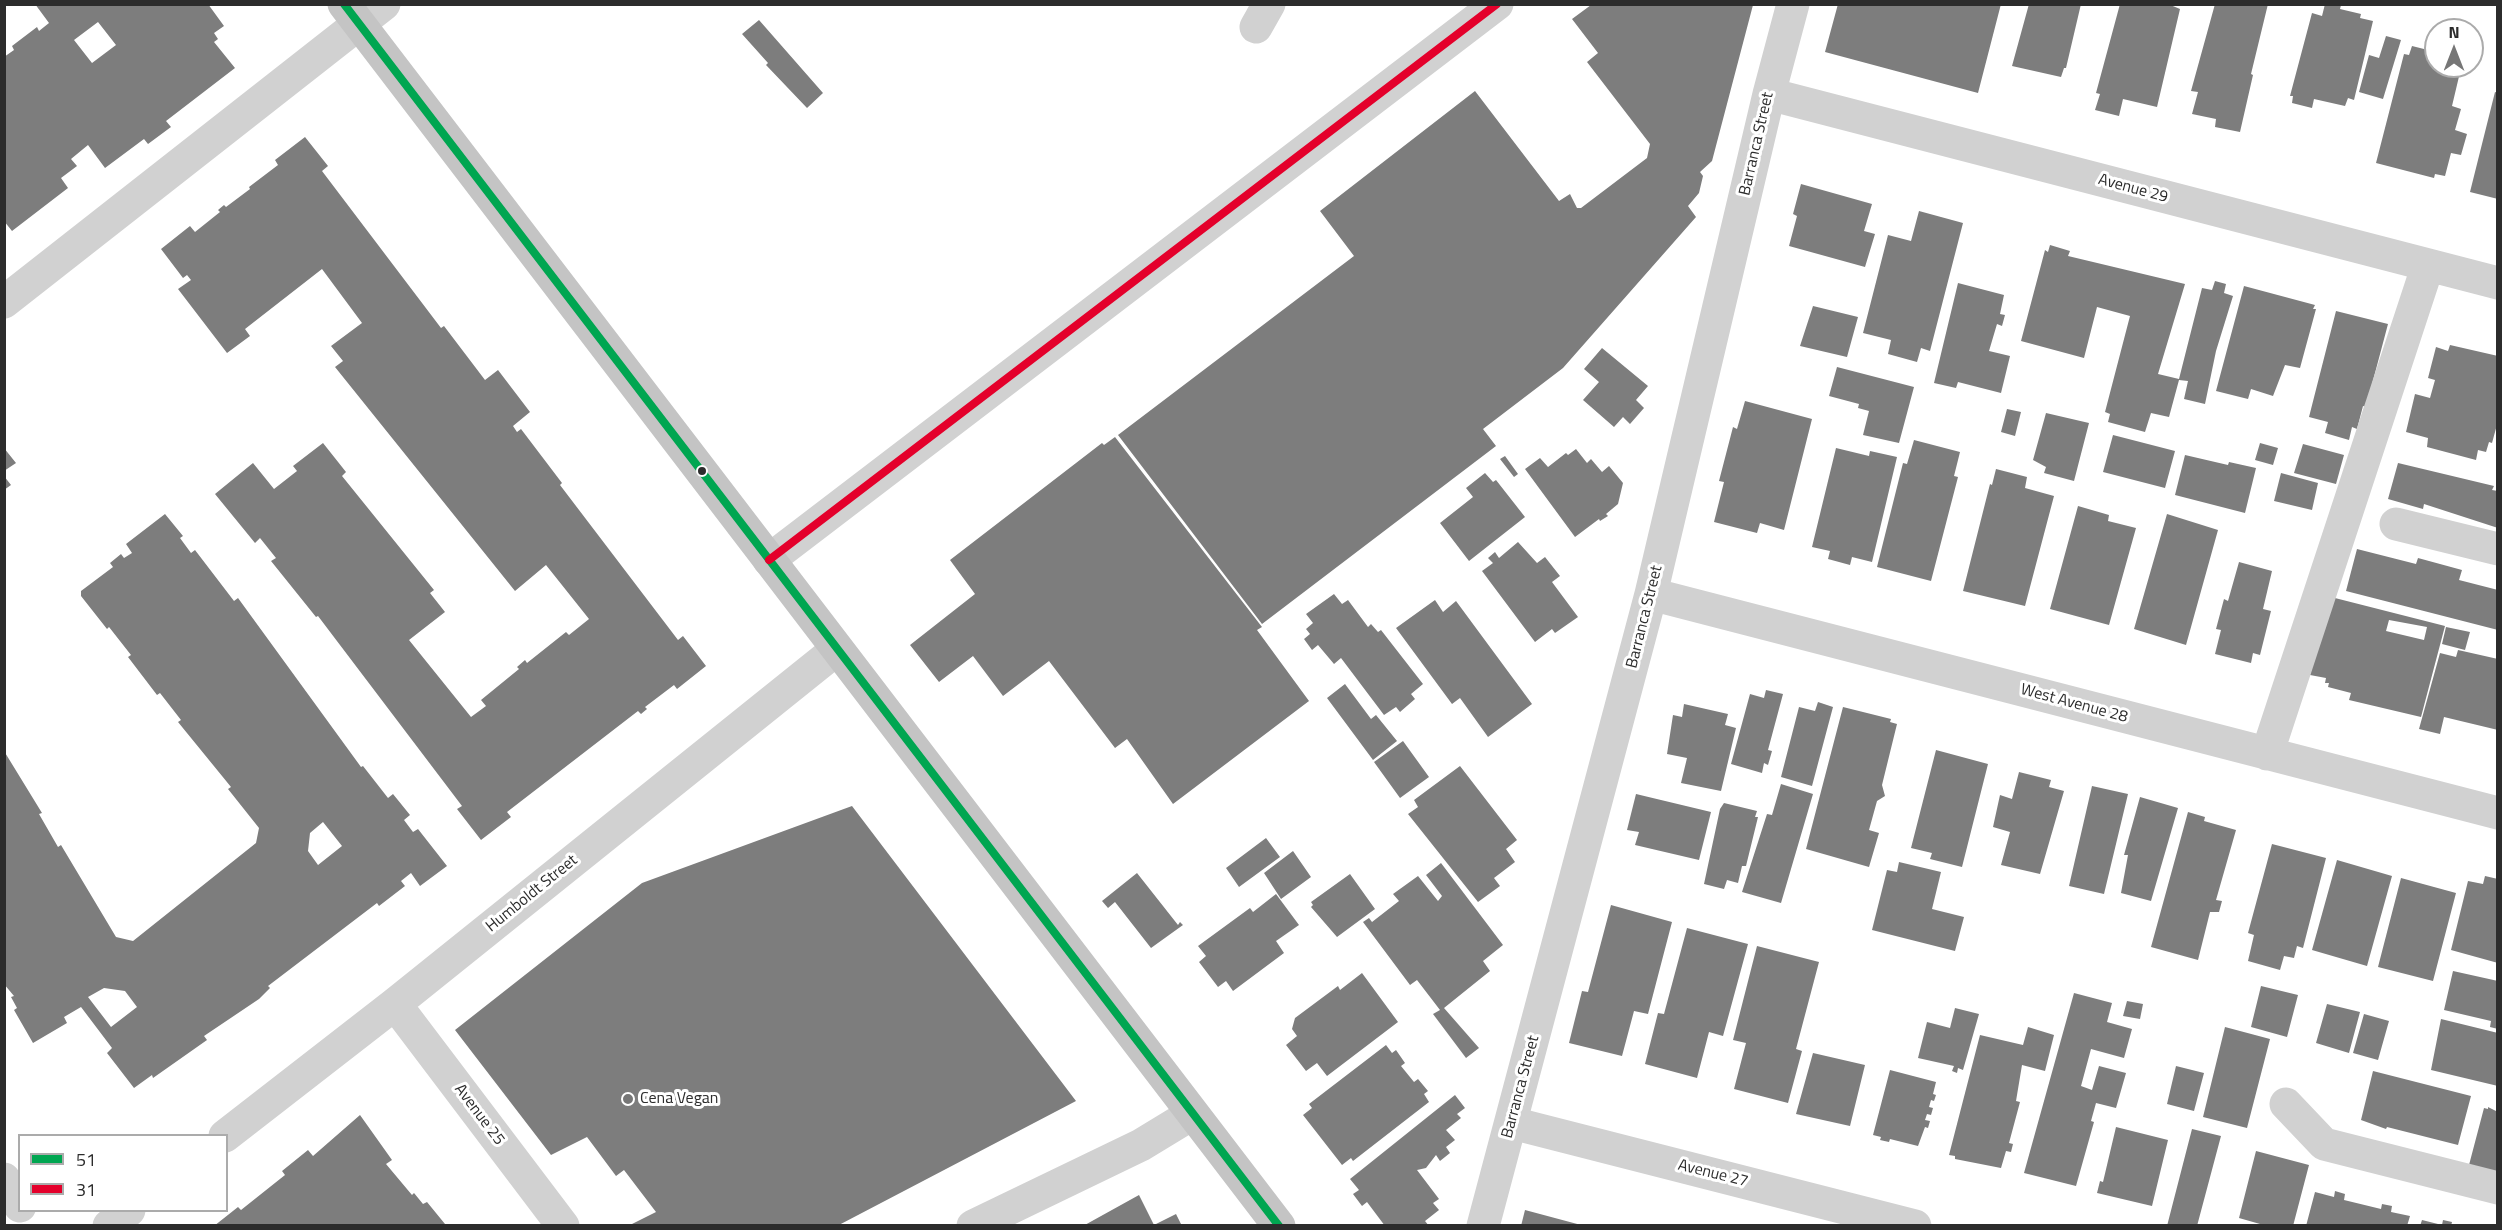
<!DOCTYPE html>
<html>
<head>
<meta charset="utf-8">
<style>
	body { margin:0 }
	#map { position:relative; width:2502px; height:1230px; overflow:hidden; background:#fff; font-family:"Titillium Web",sans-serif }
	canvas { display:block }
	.frame { position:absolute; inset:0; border:6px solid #2c2c2c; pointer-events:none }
	.legend { position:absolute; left:18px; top:1134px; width:210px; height:78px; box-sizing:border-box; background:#fff; border:2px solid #ababab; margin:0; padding:8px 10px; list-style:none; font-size:18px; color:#2c2c2c }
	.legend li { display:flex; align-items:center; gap:12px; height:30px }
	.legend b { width:30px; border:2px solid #ababab }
	.north { position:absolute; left:2424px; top:18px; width:60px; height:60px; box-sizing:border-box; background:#fff; border:2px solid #ababab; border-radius:50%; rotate:0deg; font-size:16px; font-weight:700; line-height:24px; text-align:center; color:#2c2c2c }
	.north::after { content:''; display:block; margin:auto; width:21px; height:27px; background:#767676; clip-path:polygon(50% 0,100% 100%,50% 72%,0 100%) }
</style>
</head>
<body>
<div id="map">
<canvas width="2502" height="1230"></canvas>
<div class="frame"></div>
<ul class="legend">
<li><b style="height:8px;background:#00a651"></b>51</li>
<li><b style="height:8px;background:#e4002b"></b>31</li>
</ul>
<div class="north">N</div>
</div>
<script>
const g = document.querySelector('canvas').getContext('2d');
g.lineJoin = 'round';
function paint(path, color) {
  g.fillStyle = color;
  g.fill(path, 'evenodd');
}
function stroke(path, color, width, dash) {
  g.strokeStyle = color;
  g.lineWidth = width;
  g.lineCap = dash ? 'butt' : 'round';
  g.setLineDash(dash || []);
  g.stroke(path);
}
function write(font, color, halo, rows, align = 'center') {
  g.font = font + ' "Titillium Web",sans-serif';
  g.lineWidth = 6;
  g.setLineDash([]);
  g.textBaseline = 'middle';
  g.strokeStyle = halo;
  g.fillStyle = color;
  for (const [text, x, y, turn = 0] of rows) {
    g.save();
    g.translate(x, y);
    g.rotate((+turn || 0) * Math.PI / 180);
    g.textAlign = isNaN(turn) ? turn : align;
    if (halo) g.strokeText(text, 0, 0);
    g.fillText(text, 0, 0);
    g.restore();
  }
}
const building = new Path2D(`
	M35,4h173l16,22 -10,7 4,6 -4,3 21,26 -69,53 5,6 -23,17 -4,-5 -39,29 -17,-23 -17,14 6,7 -16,12 7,10 -56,43 -8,-10v-164l10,-7 -2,-4 25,-19 2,4 10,-8zM98,22l18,23 -24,18 -18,-23z
	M1838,4h163l-23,89 -153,-41z
	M2029,4h52l-15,64h-2l-3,9 -49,-11z
	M2120,4h48l12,5 -23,98 -34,-8 -4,17 -24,-6 5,-16 -4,-1z
	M2215,4h53l-17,70 2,1 -13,57 -25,-5 1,-8 -24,-5 6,-22 -7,-1z
	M2325,4l16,1 -1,4 21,5 -1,4 13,3 -19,79 -6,-2 -3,8 -31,-7 -2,9 -20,-5 1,-7h-3l22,-83 10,3z
	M1591,5h162l-41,156 -12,11 3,4 -4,17 -11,13 8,11 -133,151 -80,61 13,17 -234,178 -144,-189 236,-179 -34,-45 155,-120 84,110 11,-7 7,14h4l66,-50 3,-14 -63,-82 11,-9 -26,-34z
	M759,20l64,73 -16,15 -41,-43 2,-2 -26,-29z
	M2386,36l15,4 -18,59 -24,-7 10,-37 10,3z
	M2412,46l24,6v14l25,2 -9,38 9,3 -6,21 12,4 -6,21 -10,-2 -6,23 -10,-2 -1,4 -58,-15 28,-109 5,1z
	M2495,92l3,1v106l-28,-7z
	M305,137l23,29 -6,5 119,157 3,-2 41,54 13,-10 32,42 -17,14 4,6 4,-3 41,54 -2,2 118,155 5,-4 23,30 -29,23 -3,-4 -29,22 2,2 -6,5 -3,-3 -131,101 4,5 -30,23 -24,-31 5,-3 -144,-190 -2,1 -45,-56 5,-3 -16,-20 -5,5 -40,-49 38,-31 21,26 23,-18 -4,-5 30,-23 23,29 -4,4 92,114 -4,3 15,19 -36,28 62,77 15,-11 -5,-6 38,-31 -2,-2 8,-7 2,3 39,-31 3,3 20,-16 -43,-54 -31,26 -180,-224 8,-6 -12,-15 31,-23 -40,-54 -77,60 5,7 -23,17 -49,-64 13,-9 -4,-5 -4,3 -22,-29 29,-23 5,6 25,-20 -2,-2 6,-5 2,2 24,-18 -1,-2 29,-22 -3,-5z
	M1801,184l71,20 -8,27 11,3 -10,33 -76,-21 8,-30 -4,-2z
	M1919,211l44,12 -33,128 -9,-3 -4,14 -29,-8 3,-14 -28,-7 25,-98 23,6z
	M2050,245l20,6 -2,5 117,28 -27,90 21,5 23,-91 10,2 3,-9 11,3 -2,9 9,3 -17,55 -11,53 -21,-5 4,-18 -9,-1 -10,37 -18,-4 -6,19 -37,-10 2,-8 -5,-2 25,-96 -33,-9 -13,51 -63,-17 24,-91 3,2z
	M1958,283l46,12 -4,19 5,1 -3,11 -5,-2 -8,27 21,5 -9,37 -43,-11 -2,6 -22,-5z
	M2244,286l71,19 -2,4h3l-16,59 -15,-3 -12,31 -22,-7 -3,10 -32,-8z
	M1813,306l45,11 -11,40 -47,-11z
	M2336,311l52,13 -22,83 -3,-1 -6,23 -5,-2 -3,13 -24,-7 3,-11 -19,-5z
	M2450,345l48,11v65l-6,22 -3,-1 -3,10 -8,-2 -2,10 -49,-13 1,-9 -22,-6 9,-38 15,4 5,-18 -7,-2 8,-31 12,4z
	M1602,348l46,38 -12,14 8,8 -14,16 -7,-7 -9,10 -31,-27 16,-18 -15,-13z
	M1837,367l77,20 -15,56 -36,-8 6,-24 -11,-3 1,-4 -30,-8z
	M1745,401l67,18 -28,111 -24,-7 -3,10 -43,-11 10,-40 -5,-1 14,-54 4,2z
	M2007,409l14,3 -6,24 -14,-4z
	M2046,413l43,10 -15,58 -30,-8 2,-6 -13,-7z
	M2113,435l62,16 -10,37 -62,-16z
	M1115,437l147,190 -5,3 52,71 -136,103 -46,-65 -12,9 -66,-87 -46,35 -30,-40 -34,26 -29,-37 65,-51 -25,-34 152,-117 2,2z
	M1914,440l46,12 -6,24 4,1 -27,104 -54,-14 26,-104 4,1z
	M2260,443l18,5 -5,17 -18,-5z
	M2303,444l41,11 -8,29 -42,-11z
	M4,448l12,15 -12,8z
	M1836,448l33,8 1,-5 27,6 -25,105 -20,-5 -2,8 -22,-6 2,-8 -18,-4z
	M1576,449l11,14 4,-4 11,13 7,-6 14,17 -5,21 -12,10 2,2 -8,5 -1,-2 -24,18 -50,-68 15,-11 8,9 18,-14 2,2z
	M2185,455l43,10 1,-3 27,6 -11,45 -70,-18z
	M1505,456l13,18 -4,3 -14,-18z
	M2398,463l96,23 -2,4 6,1v37l-74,-24 -1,5 -35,-10z
	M1996,469l31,8 -2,11 29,8 -29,110 -62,-15 27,-107 2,1z
	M1485,473l8,9 3,-2 29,37 -56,44 -29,-38 33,-26 -7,-9z
	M2281,473l37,10 -6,27 -38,-9z
	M4,476l7,9 -7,5z
	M2078,506l31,9 -1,6 28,7 -27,97 -59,-16z
	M165,514l18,22 -3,2 11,15 4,-3 39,51 4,-3 123,169 2,-1 25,32 5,-4 17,21 -6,5 9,12 5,-3 29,37 -27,20 -9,-13 -10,8 4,5 -26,20 -2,-3 -109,83 2,2 -11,11 -55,37 3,4 -54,38 -1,-3 -18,13 -27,-35 5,-5 -31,-41 -17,10 3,6 -34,20 -19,-33 3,-2 -6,-11 3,-1 -10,-12v-233l38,62 -3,1 19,33 3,-2 55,92 17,4 123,-98 3,-15 -31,-39 3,-2 -53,-65 3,-2 -21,-27 -3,2 -29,-38 3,-2 -22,-28 -2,2 -26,-33v-5l32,-24 -3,-4 11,-9 3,4 8,-5 -6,-9zM323,822l19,24 -24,19 -10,-14 2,-18zM104,988l21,3 12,16 -26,20 -23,-30z
	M2167,514l51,16 -32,115 -52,-16z
	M1518,542l19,21 8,-6 15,19 -8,6 26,35 -23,16 -3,-4 -17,13 -53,-71 11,-8 -5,-5 7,-6 4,6z
	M2357,549l59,15 2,-6 44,12 -3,10 39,10v40l-152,-39z
	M2239,562l33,9 -9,38 8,2 -11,44 -7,-2 -2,10 -36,-9 6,-24 -5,-1 8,-30 4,2z
	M1334,594l8,10 6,-4 20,27 3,-3 7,8 3,-2 42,54 -12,10 4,5 -15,13 -4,-5 -12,8 -43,-57 -7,6 -16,-19 -6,5 -8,-11 6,-5 -4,-5 7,-6 -7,-9z
	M2331,597l114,29 -24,91 -72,-17 2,-7 -23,-6 1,-4h-4l1,-5 -16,-3zM2389,620l38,7 -3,13 -38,-9z
	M1435,600l8,12 13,-11 76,103 -44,33 -28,-39 -8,6 -56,-76z
	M2446,627l24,5 -5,18 -23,-6z
	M2458,650l40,9v71l-54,-13 -4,17 -21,-5 21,-76 16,4z
	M1345,684l26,35 5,-4 21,26 -24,19 -46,-62z
	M1766,690l17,4 -15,56 4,1 -4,14 -4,-2 -2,10 -31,-9 19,-70 14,4z
	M1818,702l15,5 -21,79 -31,-9 18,-70 16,4z
	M1684,704l44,10 -3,11 11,3 -15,63 -40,-8 6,-25 -20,-4 6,-39 9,2z
	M1843,707l48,12 -1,3 7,2 -15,61 3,11 -8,5 -8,29 10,3 -10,34 -63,-18z
	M1403,741l26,36 -29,21 -26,-36z
	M1936,750l52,14 -26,103 -32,-8 2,-6 -21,-5z
	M1460,766l57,74 -11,9 9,13 -21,16 6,8 -22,16 -70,-88 10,-7 -4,-7z
	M2019,772l32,8 -2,7 15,4 -24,83 -39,-9 9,-33 -17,-5 7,-32 12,4z
	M1781,784l32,10 -32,109 -39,-11 25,-78 5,1z
	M2092,786l36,8 -24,100 -35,-8z
	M1636,794l75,18 -12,48 -64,-15 4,-13 -12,-2z
	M2140,797l38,11 -27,93 -30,-8 7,-38h-4z
	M1724,803l33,8 -2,6h3l-12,49h-4l-4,17 -11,-3 -3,9 -20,-5 16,-75z
	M852,806l224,295 -239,125h-209l28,-14 -32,-42 -8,6 -29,-39 -36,18 -96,-125 187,-147z
	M2188,812l17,5 -1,4 32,9 -20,70 6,1 -3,11h-9l-12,48 -47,-13z
	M1266,838l14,19 -41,30 -13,-19z
	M2272,844l54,14 -23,90 -6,-2 -3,12 -10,-2 -4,14 -32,-9 6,-26 -6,-2z
	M1293,851l18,26 -30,22 -17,-26z
	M2337,860l55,16 -25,90 -55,-16z
	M1899,862l42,10 -9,37 32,8 -9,34 -83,-21 15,-60 10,2z
	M1441,863l62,82 -20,16 7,10 -46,37 35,40 -13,10 -33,-44 7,-4 -23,-30 -7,5 -47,-63 6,-4 3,4 27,-21 -6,-7 25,-18 20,25 4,-5 -16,-21z
	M1137,873l41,52 2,-3 3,3 -32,23 -36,-46 -7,6 -6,-7z
	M1350,874l25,35 -38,28 -26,-30 2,-2 -2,-3z
	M2485,876l13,3v84l-47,-13 17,-69 15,3z
	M2401,878l55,15 -23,88 -55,-14z
	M1276,894l23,31 -23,16 8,12 -51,38 -7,-10 -8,6 -19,-25 7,-6 -8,-10 52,-38 3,4z
	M1611,905l61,17 -24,92 -14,-3 -12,45 -53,-13 13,-52 6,1z
	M1687,928l61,16 -25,92 -14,-4 -12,46 -52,-14 13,-51 6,1z
	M1757,946l62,16 -23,87 6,2 -14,52 -54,-14 12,-46 -13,-3z
	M2453,971l45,10v48l-8,-2 1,-6 -47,-11z
	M1362,973l36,49 -71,54 -10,-13 -11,8 -20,-26 11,-9 -5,-7 3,-11 43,-32 2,4z
	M2261,986l37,9 -11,42 -36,-10z
	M2074,993l38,10 -5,19 25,7 -8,29 -33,-9 -10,37 11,4 7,-24 27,7 -10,35 -20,-5 -5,18 3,1 -18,64 -52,-13z
	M2127,1001l16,3 -3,15 -17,-3z
	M2327,1004l33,8 -11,41 -33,-10z
	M1955,1008l24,6 -16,56 -5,-2 -1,5 -5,-2 2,-5 -36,-8 9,-36 23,6z
	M2364,1014l25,7 -11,39 -25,-7z
	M2441,1019l57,14v53l-67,-16z
	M2028,1027l26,8 -9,36 -23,-6 -6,36 4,1 -11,41 4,1 -2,8 -5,-1 -5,17 -46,-9v-3l-6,-1 31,-120 43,10z
	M2225,1027l45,12 -23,89 -44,-11z
	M1386,1045l6,8 4,-3 9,13 -4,3 13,16 4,-3 10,12 -4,3 5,8 -76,59 -2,-3 -9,7 -39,-50 9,-7 -3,-4z
	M1813,1053l52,12 -15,61 -54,-12z
	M2176,1066l28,7 -10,38 -27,-7z
	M1890,1070l46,12 -3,12 3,1 -2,6 -3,-1 -2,7 4,1 -2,7 -4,-1 -2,6 5,1 -2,7 -3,-1 -7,19 -28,-7 -1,3 -9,-2 1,-3 -8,-2z
	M2373,1071l98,25 -13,49 -71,-18 -1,2 -25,-9z
	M1455,1095l10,13 -8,6 4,4 -15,12 9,10 -9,7 4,6 -10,8 -4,-6 -10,13 -9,2 22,29 -6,4 6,7 -14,11 4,5h-44l-18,-24 -5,4 -9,-12 6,-4 -9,-11z
	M2488,1107l10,5v64l-29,-11 15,-57 4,1z
	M360,1115l32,45 -6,4 26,31 2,-2 9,11 4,-2 18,22 -1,2h-230l24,-19 3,3 44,-35 -3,-4 26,-21 5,6z
	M2116,1127l52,13 -16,66 -55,-13 3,-12 3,1z
	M2192,1129l29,7 -24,90h-30z
	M2256,1151l53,14 -16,61h-26l-28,-8z
	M2335,1191l10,3 -1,6 37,9 1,-5 10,2 -1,6 19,4 -3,10h-101l9,-34 19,5z
	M1139,1195l15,30 22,-11 6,12h-99z
	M1525,1210l56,15v1h-60z
	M2422,1220l20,5 1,-5 9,2 -1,4h-31z`);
const minor = new Path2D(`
	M1256,27l13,-23
	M1769,94l729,189
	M4,302l380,-298
	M2396,524l102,25
	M769,560l728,-556
	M1651,594l847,219
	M2267,754l161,-489
	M395,1004l168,222
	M2286,1104l38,40 174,44
	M1512,1123l403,103
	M225,1136l170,-132 441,-354
	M4,1179l16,27
	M109,1226l20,-16
	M973,1226l168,-81 51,-31
	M1483,1226l168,-632 118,-500 24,-90`);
const major = new Path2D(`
	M344,4l935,1222`);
const bus1 = new Path2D(`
	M344,4l935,1222`);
const bus2 = new Path2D(`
	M769,560l728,-556`);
const markers = [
	[702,471,5,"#2c2c2c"],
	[628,1099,6,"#767676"]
];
const streetNames = [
	["Barranca Street",1757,144,-77],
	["Avenue 29",2133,189,15],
	["Barranca Street",1645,617,-76],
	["West Avenue 28",2074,704,15],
	["Humboldt Street",532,894,-39],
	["Barranca Street",1521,1087,-75],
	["Avenue 25",479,1115,53],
	["Avenue 27",1713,1174,14]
];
const poiNames = [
	["Cena Vegan",640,1099]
];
paint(building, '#7d7d7d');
stroke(minor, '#d1d1d1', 33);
stroke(major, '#c4c4c4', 33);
stroke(bus1, '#00a651', 8);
stroke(bus2, '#e4002b', 8);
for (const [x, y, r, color] of markers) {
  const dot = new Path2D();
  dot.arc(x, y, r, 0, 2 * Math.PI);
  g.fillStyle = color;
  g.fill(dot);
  stroke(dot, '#fff', 2);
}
write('16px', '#2c2c2c', '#fff', streetNames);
write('16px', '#2c2c2c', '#fff', poiNames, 'left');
</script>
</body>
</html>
